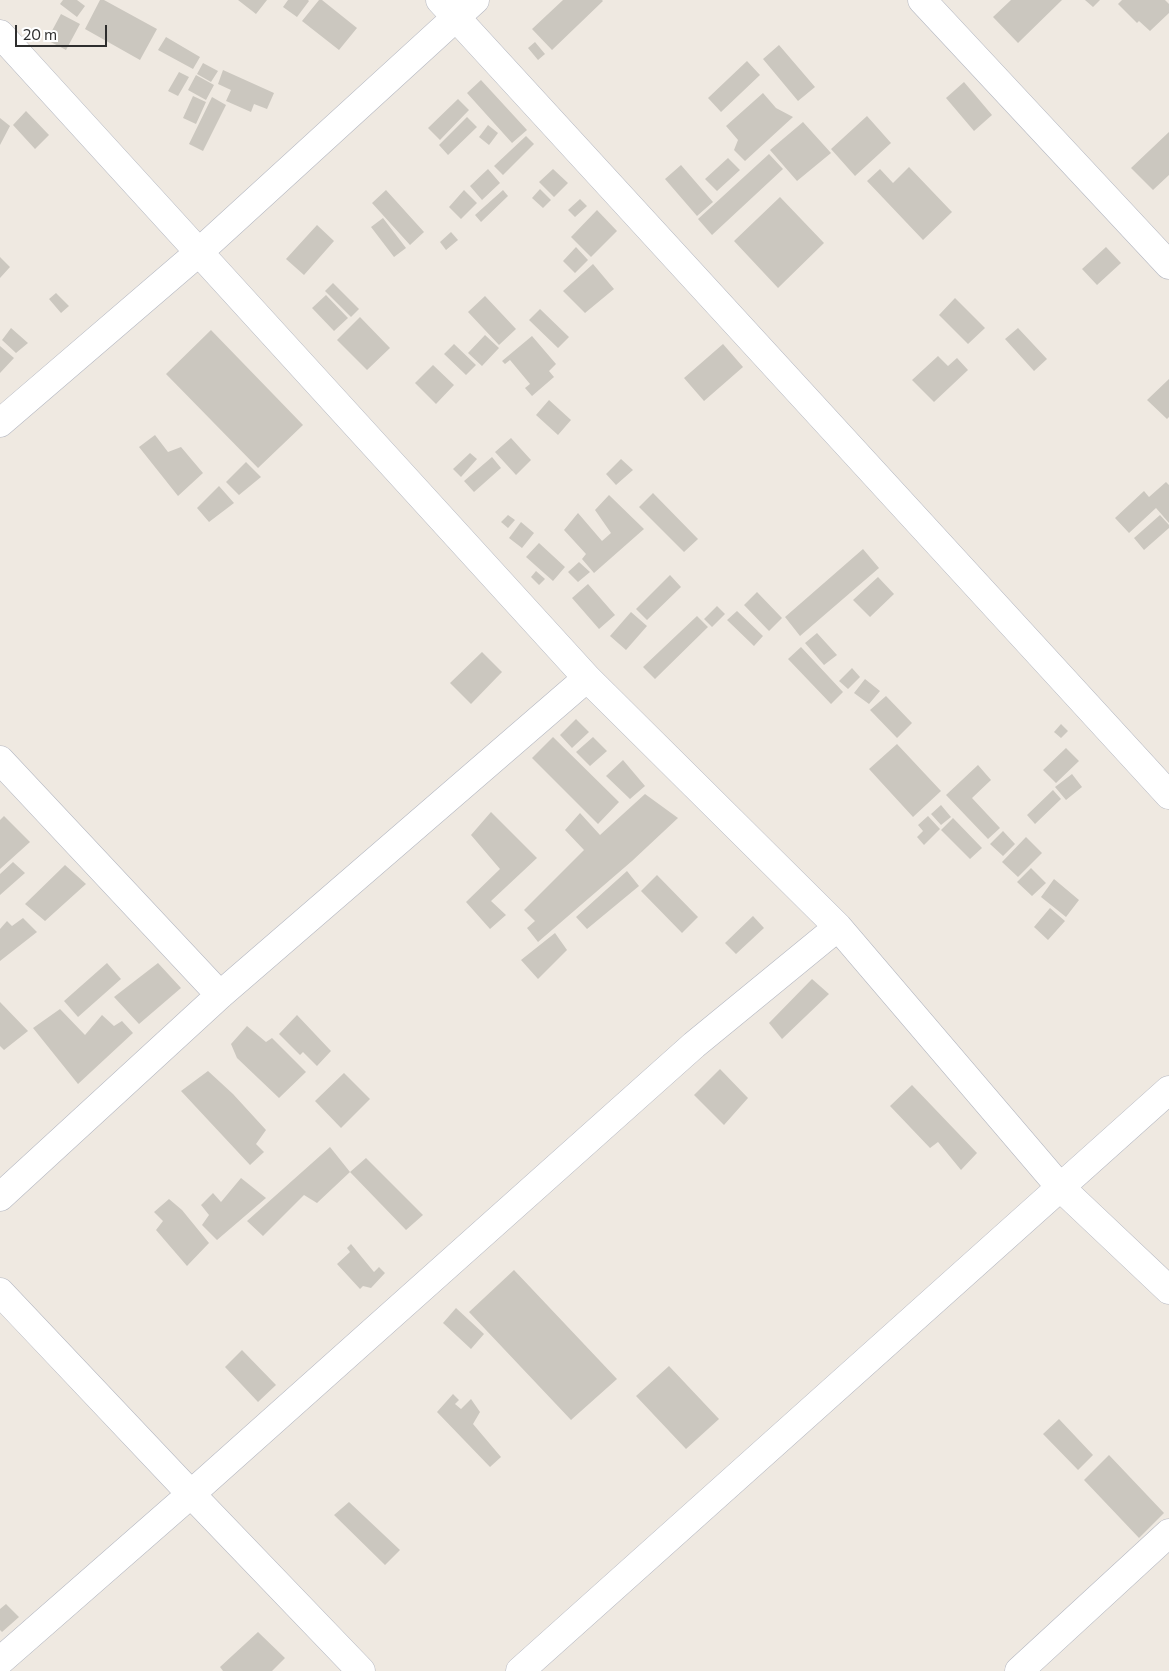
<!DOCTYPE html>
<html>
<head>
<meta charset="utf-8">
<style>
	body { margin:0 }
	#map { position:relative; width:1169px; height:1671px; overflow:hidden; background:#efe9e1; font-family:Commissioner,sans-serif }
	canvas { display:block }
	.scale { position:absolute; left:15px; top:25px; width:92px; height:22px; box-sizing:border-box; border:2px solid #2e2e2e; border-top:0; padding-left:6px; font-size:15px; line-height:18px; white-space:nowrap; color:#2e2e2e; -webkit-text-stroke:4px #fff; paint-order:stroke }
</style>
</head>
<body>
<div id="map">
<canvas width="1169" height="1671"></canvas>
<div class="scale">20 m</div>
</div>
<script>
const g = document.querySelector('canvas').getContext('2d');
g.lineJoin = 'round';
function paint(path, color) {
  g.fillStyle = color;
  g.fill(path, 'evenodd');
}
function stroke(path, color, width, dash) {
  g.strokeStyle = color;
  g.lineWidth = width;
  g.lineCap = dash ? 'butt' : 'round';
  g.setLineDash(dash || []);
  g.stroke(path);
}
const building = new Path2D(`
	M63,0h14l8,6 -8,11 -17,-13z
	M100,0h4l53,29 -17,31 -55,-31z
	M238,0h29l-11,14z
	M288,0h20l1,1 -12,16 -14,-10z
	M319,0h3l35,28 -18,22 -37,-29z
	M563,0h39l1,1 -51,49 -20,-21z
	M1011,0h51l-44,43 -25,-26z
	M1085,0h15l-7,7z
	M1122,0h43l4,4v9l-19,18 -11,-10 -2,2 -19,-19z
	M61,14l19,10 -14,26 -19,-10z
	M166,37l34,20 -7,12 -35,-19z
	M535,42l10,12 -7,6 -10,-12z
	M779,45l36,42 -17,14 -35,-42z
	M747,61l13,14 -39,37 -13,-14z
	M203,63l15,8 -7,11 -14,-8z
	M223,70l51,23 -7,16 -13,-5 -3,8 -25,-11 5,-11 -13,-6z
	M179,72l10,5 -11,19 -10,-5z
	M196,75l18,10 -8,15 -18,-10z
	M481,80l46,50 -15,13 -45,-50z
	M964,82l28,33 -18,16 -28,-33z
	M763,93l13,15 17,9 -48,44 -11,-11 4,-10 -12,-14z
	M193,96l13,6 -10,22 -13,-6z
	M212,97l14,8 -23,46 -14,-7z
	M458,99l11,11 -29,30 -12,-12z
	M26,111l23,24 -14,14 -22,-24z
	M867,116l24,27 -36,33 -24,-27z
	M467,117l10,10 -29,28 -9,-10z
	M0,118l10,8 -10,19z
	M803,122l28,31 -34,28 -27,-31z
	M488,125l10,8 -9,12 -10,-8z
	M1169,132v43l-16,15 -22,-22z
	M526,136l8,8 -31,31 -9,-9z
	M769,154l14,15 -71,66 -14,-16z
	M728,158l12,12 -23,21 -12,-12z
	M681,165l32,37 -16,14 -32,-37z
	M909,167l43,45 -29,28 -56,-59 13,-12 13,14z
	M488,169l12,14 -18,17 -12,-14z
	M553,169l15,14 -14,14 -15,-15z
	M540,189l11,11 -8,8 -11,-10z
	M386,190l38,42 -14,13 -38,-42z
	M464,190l13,13 -16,16 -12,-12z
	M503,190l5,6 -27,26 -6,-7z
	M780,197l44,46 -46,45 -44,-47z
	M580,199l7,7 -12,11 -7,-7z
	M597,210l20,21 -26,26 -20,-20z
	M383,218l23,30 -12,9 -23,-30z
	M317,225l17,16 -30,34 -18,-16z
	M451,232l7,8 -12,10 -6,-8z
	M576,247l12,13 -13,13 -12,-12z
	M1106,247l15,16 -24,22 -15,-16z
	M0,257l10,10 -10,11z
	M593,264l21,25 -29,24 -22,-22z
	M333,283l26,26 -8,8 -26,-26z
	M56,293l13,13 -8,7 -12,-14z
	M326,295l22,23 -14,13 -22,-23z
	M485,296l31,33 -17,16 -31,-33z
	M955,298l30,30 -17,16 -29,-29z
	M540,309l29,28 -11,11 -29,-28z
	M360,317l30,31 -23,22 -30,-30z
	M11,328l17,15 -12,10 -14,-13z
	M1018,328l29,31 -13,12 -29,-32z
	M211,330l92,95 -45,43 -92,-94z
	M485,335l14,13 -17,18 -14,-13z
	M532,336l24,28 -7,7 5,6 -22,19 -7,-8 5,-4 -20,-24 -5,4 -3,-3z
	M454,344l22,21 -10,10 -22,-21z
	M723,344l20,23 -39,34 -20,-23z
	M0,346l14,12 -14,15z
	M938,356l10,10 9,-8 11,12 -34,32 -22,-22z
	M433,365l21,20 -18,19 -21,-21z
	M1169,379v38l-2,2 -20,-19z
	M549,400l22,20 -13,15 -22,-20z
	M155,435l13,17 13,-5 22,26 -25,23 -39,-49z
	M511,438l20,22 -15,15 -21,-23z
	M470,453l7,6 -16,18 -8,-8z
	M492,457l9,11 -27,24 -10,-11z
	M621,459l12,11 -17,15 -10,-11z
	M246,462l15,15 -22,18 -13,-13z
	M1166,482l3,3v38l-13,-15 -27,25 -14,-15 29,-27 5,6z
	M219,486l15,17 -25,19 -12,-14z
	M653,493l45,46 -14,13 -45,-45z
	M609,495l35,34 -50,44 -12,-14 4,-5 -22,-24 14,-17 24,28 9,-8 -16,-23z
	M508,515l7,5 -7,8 -7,-6z
	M1160,515l9,10v3l-25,22 -10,-12z
	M521,522l13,11 -12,15 -13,-10z
	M539,543l26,24 -12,14 -27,-24z
	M863,549l16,19 -79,68 -15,-19z
	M579,562l11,10 -12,10 -10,-10z
	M536,571l9,8 -6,6 -8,-8z
	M670,575l11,12 -34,33 -11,-11z
	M878,577l16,17 -24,23 -17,-17z
	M588,584l27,31 -16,14 -27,-31z
	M757,592l25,26 -13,13 -25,-26z
	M717,606l8,8 -13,13 -8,-8z
	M737,611l26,25 -9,10 -27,-26z
	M631,612l16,14 -21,24 -16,-14z
	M697,616l11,11 -53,52 -12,-12z
	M817,633l20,22 -13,10 -19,-22z
	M801,647l42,45 -12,12 -43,-45z
	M482,652l20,20 -31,32 -21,-21z
	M852,668l8,9 -12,12 -9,-8z
	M865,679l15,12 -11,13 -15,-11z
	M886,696l26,27 -15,15 -27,-28z
	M576,719l13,13 -17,16 -12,-13z
	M1061,724l7,7 -7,7 -7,-6z
	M553,737l66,65 -21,22 -66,-66z
	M593,737l14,14 -17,15 -14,-14z
	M897,744l44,47 -28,26 -44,-48z
	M1066,748l13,13 -23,22 -13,-13z
	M623,760l22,26 -15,13 -24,-23z
	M978,765l13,15 -19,18 28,30 -12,11 -42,-44z
	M1072,774l10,13 -16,13 -11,-13z
	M1053,790l8,9 -26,25 -8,-9z
	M645,794l33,24 -46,43 -94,81 -11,-14 8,-7 -11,-11 60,-60 -19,-20 15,-17 20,22z
	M941,805l10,12 -10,8 -10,-11z
	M491,812l46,46 -46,43 15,14 -16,14 -24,-27 34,-33 -29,-34z
	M4,816l26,26 -30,27v-49z
	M928,816l12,13 -16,16 -7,-8 6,-6 -5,-6z
	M953,818l29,30 -12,11 -29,-29z
	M1003,831l12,13 -12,12 -13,-12z
	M1026,837l16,16 -24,24 -16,-15z
	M13,862l12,11 -25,22v-21z
	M65,865l21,19 -41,37 -20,-17z
	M1031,868l15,15 -14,13 -15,-14z
	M627,871l12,15 -52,43 -11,-12z
	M657,875l41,42 -16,16 -41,-42z
	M1054,879l25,21 -13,17 -25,-20z
	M1050,908l15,13 -17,19 -14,-13z
	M753,916l11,12 -28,26 -11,-11z
	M23,918l14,14 -37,29v-32l7,-8 5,5z
	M555,933l12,17 -29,29 -17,-19z
	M107,963l14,16 -43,38 -14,-16z
	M158,963l23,25 -42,36 -25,-27z
	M812,979l17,15 -47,45 -13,-16z
	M0,1002l28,29 -24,19 -4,-4z
	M60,1009l25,26 17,-20 12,11 8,-5 11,12 -55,51 -45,-56z
	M297,1015l34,36 -14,15 -14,-14 -3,3 -21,-21z
	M247,1026l19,16 6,-4 34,34 -27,26 -42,-40 -6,-14z
	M720,1069l28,29 -24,27 -30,-30z
	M208,1071l25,23 33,36 -10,14 8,8 -14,13 -69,-74z
	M344,1073l26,26 -29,29 -26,-27z
	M912,1085l65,68 -16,17 -23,-28 -8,6 -40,-42z
	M330,1147l20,25 -33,31 -13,-8 -41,41 -16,-15z
	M366,1158l57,57 -17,15 -56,-58z
	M241,1178l25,20 -49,42 -15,-15 7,-10 -8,-10 12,-12 8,9z
	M169,1199l13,11 27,33 -22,23 -31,-36 7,-9 -9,-9z
	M351,1244l23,28 5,-5 6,6 -14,15 -8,-2 -3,3 -23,-25 13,-12 -3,-4z
	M514,1270l103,109 -46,41 -102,-108z
	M456,1308l28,26 -13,15 -28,-26z
	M242,1350l34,35 -18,17 -33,-35z
	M669,1366l50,53 -33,30 -50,-53z
	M453,1394l6,6 -4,4 6,5 10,-10 9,13 -7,12 28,33 -11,10 -53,-55z
	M1059,1419l34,36 -15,15 -35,-36z
	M1109,1455l55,58 -25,25 -55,-58z
	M349,1502l51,48 -15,15 -51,-50z
	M6,1604l13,13 -17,15 -2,-2v-21z
	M258,1632l27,26 -13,13h-49l-3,-4z`);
const minor = new Path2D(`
	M440,0l729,795
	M922,0l247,265
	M0,34l587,644 251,249 222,260 109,103
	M0,423l198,-170 277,-253
	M0,760l220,235
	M0,1197l220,-202 367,-317
	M0,1292l191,202 170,177
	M0,1661l191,-167 503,-449 144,-118
	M520,1671l649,-581
	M1019,1671l150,-138`);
paint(building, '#cbc7bf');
stroke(minor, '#b4b7c1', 29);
stroke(minor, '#fff', 28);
</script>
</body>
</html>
